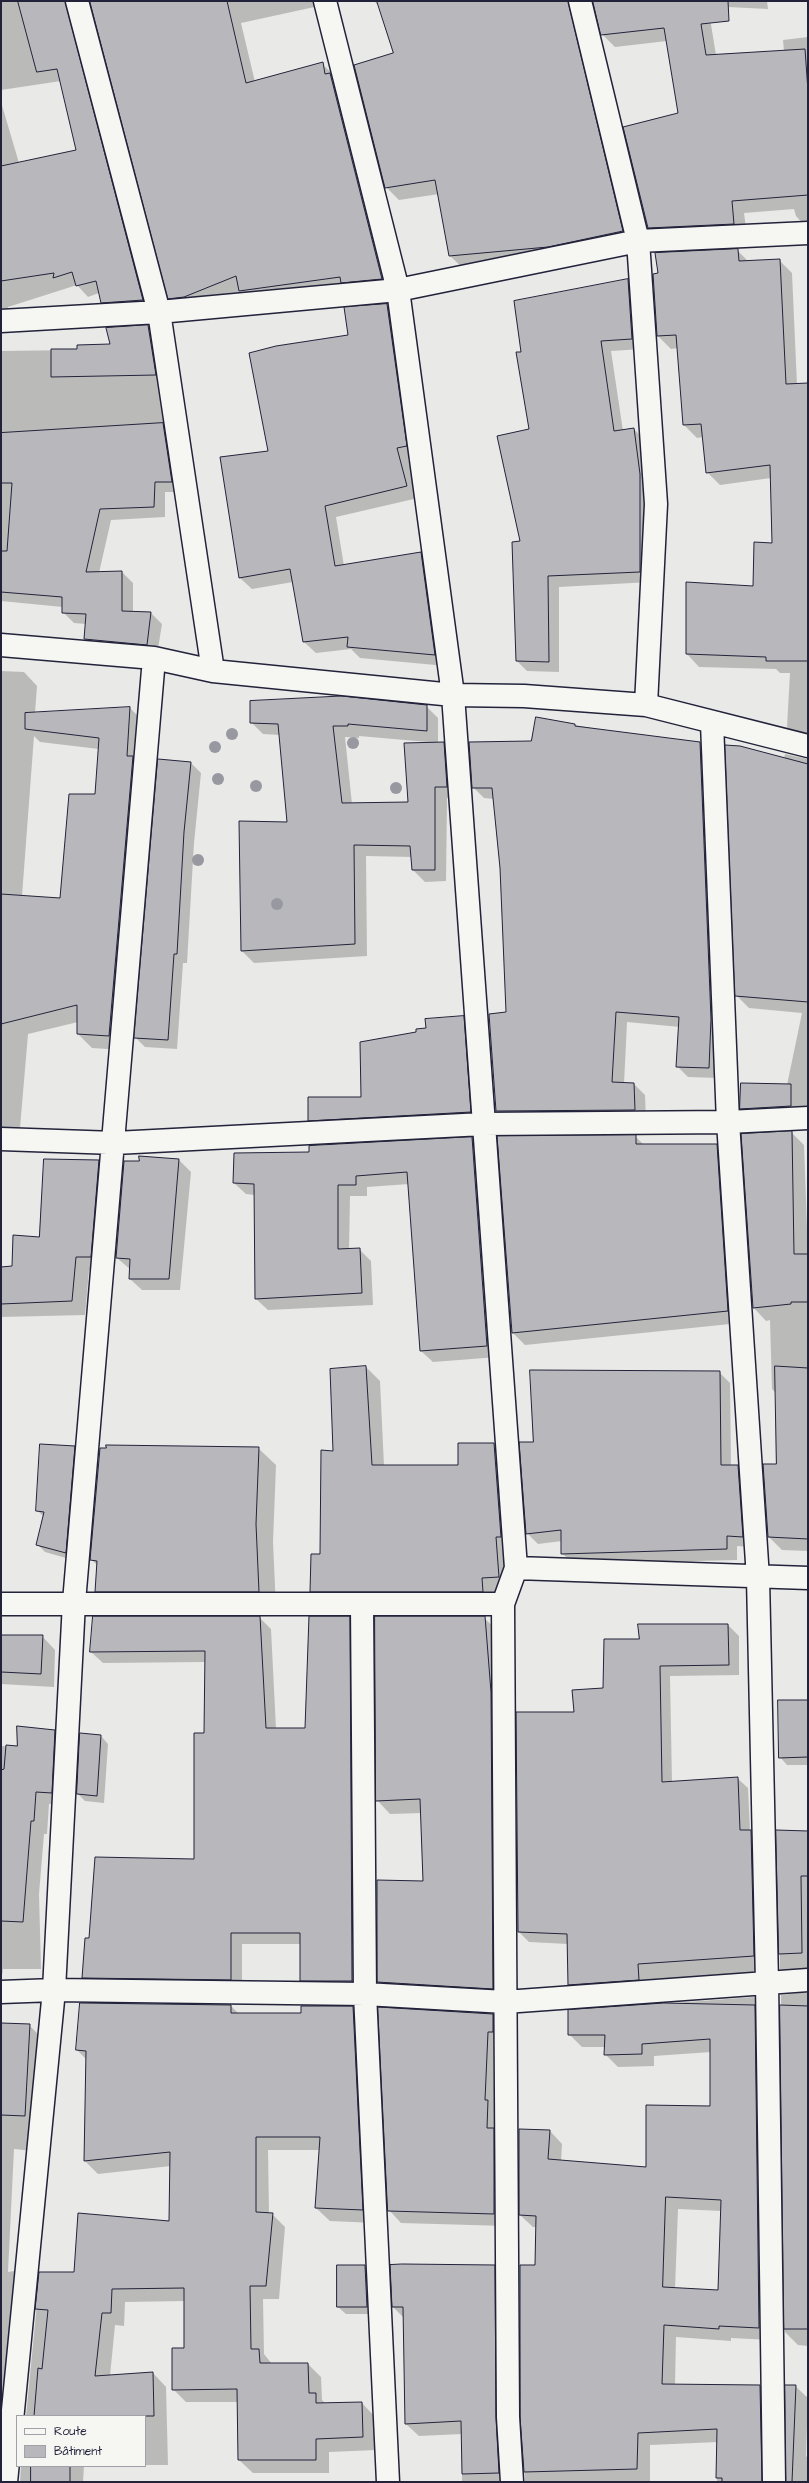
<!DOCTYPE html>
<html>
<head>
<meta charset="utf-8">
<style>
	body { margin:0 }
	#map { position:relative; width:809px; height:2483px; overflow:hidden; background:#e9e9e7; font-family:"Architects Daughter",sans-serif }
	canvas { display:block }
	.frame { position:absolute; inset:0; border:2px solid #22223b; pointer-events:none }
	.legend { position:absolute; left:16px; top:2415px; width:130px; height:52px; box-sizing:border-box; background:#f6f6f2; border:1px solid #a1a1a9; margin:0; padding:5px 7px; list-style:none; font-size:12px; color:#22223b }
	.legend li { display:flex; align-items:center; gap:8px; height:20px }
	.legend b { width:20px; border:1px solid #a1a1a9 }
</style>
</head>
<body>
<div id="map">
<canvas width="809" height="2483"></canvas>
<div class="frame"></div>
<ul class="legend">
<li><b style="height:5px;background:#f6f6f2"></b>Route</li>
<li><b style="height:11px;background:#b8b8bc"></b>Bâtiment</li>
</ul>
</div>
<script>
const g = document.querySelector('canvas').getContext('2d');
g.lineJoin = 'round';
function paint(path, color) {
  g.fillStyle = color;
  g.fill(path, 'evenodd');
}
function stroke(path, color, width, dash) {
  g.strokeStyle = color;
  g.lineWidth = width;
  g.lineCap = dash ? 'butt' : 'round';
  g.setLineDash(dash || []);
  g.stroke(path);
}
const shadow = new Path2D(`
	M1,1h73l79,310 -40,2 -11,-11 -3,-9 -11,4 -11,-12 -69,22 2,12 -9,3v-220l18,61 58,-12 -16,-70 -60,9z
	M91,1h227l1,5 -78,17 14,59 67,-18 13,12 59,215 -142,12 -11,-11 -44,17 -15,2 -13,-13z
	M374,1h393l1,8 -60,-3 8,49 68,-4 -1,-11 25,-3v192l-12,-13 -2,-7 -50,4 3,23 -86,4 -12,-12 30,-114 -12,-73 -52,6 -13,-13 -8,-33h-3l44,243 -172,24 -13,-12 -11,-62 -40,6 -13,-13 8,-133 -13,-46z
	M737,250l12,12 30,-2 13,13 5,112 11,-1v358l-8,-2 -13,-13 3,-54h-10l-4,-4 -77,-2 -12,-13 67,-67 19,-43 -2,-66 -51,7 -13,-13 -4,-35 -6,1 -13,-13 -6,-77 -7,1 -13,-13z
	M628,280l10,10 4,59 -31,2 12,80 11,-2 10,11 6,142 -91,5v85l-32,-1 -10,-10 4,-119 10,-112 -9,-77z
	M387,305l12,11 19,141 -10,2 10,39 -82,19 8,49 77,-13 11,12 14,101 -86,-8 -9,-9 -35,4 -12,-11 -11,-60 -41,7 -12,-11 29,-126 80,-116z
	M148,326l11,11 23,155h-17v25l-54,3 -12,53 23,-1 11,11v29l18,1 11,11 -5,31 -61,-5 -11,-11 1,-15 -12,-1 -11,-11v-5l-62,-6v-250l77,-1 33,-5z
	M1,671l23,1 13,14 -2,27 95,-5 14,14 -21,328 -31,-2 -14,-14v-12l-50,12 -8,94h-19zM34,736l6,6 59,7 -3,46 -35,104 -39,-3z
	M426,706l12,12v25h5l12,12 4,44 -12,-1 -1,83 -21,1 -12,-12 -1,-13 -46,-1 1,100 -113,7 -12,-12 46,-128 -8,-88 -17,-1 -12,-12zM359,736l69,6 -19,60 -57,2 -7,-67 14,1z
	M536,718l66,12 98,13 11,11 8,324 -31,-1 -11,-11 3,-39 -53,-5 -3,62h10l11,11 1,26 -138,1 -11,-11 10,-98 -7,-145 -6,-69 -10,-1 -11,-11 59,-45z
	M785,754l23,5v354l-54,8 -13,-13 46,-23 15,-72 -53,-5 -13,-13z
	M191,763l10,10 -7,70 -7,120h-4l-6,86 -32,-2 -10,-10z
	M463,1017l11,11 7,94 -161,9 -11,-11 53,-22 56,-65z
	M791,1132l13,13 4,110v296l-26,-1 -13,-13 8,-72v-71l-5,-5 -2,-69 -4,1 -12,-13 -12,-173z
	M635,1136l9,9h72l13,12 11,166 -215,22 -12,-12z
	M472,1138l12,12 14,207 -65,5 -12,-11 -12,-167 -42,3v9h-17l-1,54 10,-1 12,12 2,44 -105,5 -12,-11 -1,-104 -9,-1 -12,-11 76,-30z
	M179,1160l12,12 -11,118h-38l-12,-11 1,-9 -14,-12z
	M98,1161l14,14 -8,95h-15l-4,45 -84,2v-49l12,-1 27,-29z
	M366,1367l14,14 4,85h75l35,-22 14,14 7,92 -18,55h-172l-14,-14 10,-36 13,-103z
	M719,1372l11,11 1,83h7l10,10 5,71 -16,-1v14l-164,4 -11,-11v-12l-24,3 -11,-11z
	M74,1447l8,8 -9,105 -28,-8 -8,-8 7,-27 -7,-7z
	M258,1448l18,17 -3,77 3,66h-163l-17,-17 2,-25 -7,-7z
	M260,1618l11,11 5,100h30l43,-111 12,11 3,363h-51l-12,-12v-36h-59v47l-147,-2 -12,-12 6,-38 106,-79 10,-126 1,-72 -103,1 -12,-11z
	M484,1618l14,13 8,371 -114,-7 -14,-13 46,-100 -2,-69 -32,1 -13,-14z
	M639,1625h89l11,11v39l-69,1 2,107 65,-5 11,10 2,43 11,11 3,140 -185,13 -10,-11 -1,-40 -39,-2 -10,-10 56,-219 29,-24 36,-49z
	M1,1635l41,1 13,14 -1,37 -53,-3z
	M808,1701v64h-21l-7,-8z
	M54,1731l14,13 -3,61 -16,-1 -2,30h-3l-5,60 2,75h-38l-2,13v-236l17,1z
	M101,1736l7,8 -4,59 -19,-2 -7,-7z
	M777,1831l31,1v149l-15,1 -13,-13z
	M808,1992v354l-10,-1 -13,-13 -4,-337z
	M754,1997l13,13 4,330 -40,-2v3l-55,-4 -1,48 85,1 12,12 1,84h-56l1,-40 -68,3v37h-125l-3,-65 14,-151v-39h-3l-13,-12 30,-84 12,13 -1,17 86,8 64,-62v-55l-57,4v10l-36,1 -12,-12v-8h-24l-13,-13v-23zM678,2209l44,2 -3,80 -44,-2z
	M231,2006l8,8h63l51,-7 13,14 9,202 -45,-2 -14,-13 4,-58h-52l1,64h3l13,13 -6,72h-16l1,55 8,10h36l13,13 1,23 4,4 36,-1 13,14 1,33 -47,2v21h-76l-14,-13v-58h-53l-13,-13 12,-40v-48l-60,1 -1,24 -9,-1 -5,51 43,-3 13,14 2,78h-23v-49h-119l14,-143h35l95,-51 1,-56 -73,8 -13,-13 2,-101 -10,-10z
	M493,2015l12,12 1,199 -105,-3 -12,-13z
	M1,2024l28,1 13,13 -9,113 -19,-2 -6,123 6,-1 13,13 -26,198z
	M365,2266l8,8 1,40h-28l-8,-7z
	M494,2266l13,12 4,204h-49v-48l-43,2 -13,-12 -2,-106 -11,-11z
	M795,2386l13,12 -2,58 2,2v24h-21z
	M21,2466h63l-1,16h-63z`);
const building = new Path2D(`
	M18,1h47l78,299 -42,3 -5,-22 -20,5 -4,-14 -19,6 1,-5 -53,8v-115l75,-16 -19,-81 -20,3z
	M90,1h137l19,82 77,-21 2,12 5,-1 52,206 -41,4 -1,-6 -101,14 -3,-15 -52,21 -16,2z
	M377,1h191l55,230 -75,16 -99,9 -14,-76 -50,8 -31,-123 39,-12z
	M593,1h135l1,20 -28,3 5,31 99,-6 3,42v104l-76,6 2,23 -86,4 -25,-101 55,-14 -14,-85 -63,7z
	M738,249l1,12 41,-2 6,125 22,-1v278h-42v-4l-80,-3v-72l67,4 1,-44 18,1 -2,-78 -64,8 -5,-49 -18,1 -7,-90 -19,1 -4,-62 5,-1 -3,-20z
	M628,279l4,60 -31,2 13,90 20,-3 6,46v98l-92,4 1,86 -33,-1 -4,-119 8,-1 -23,-105 32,-7 -13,-77h5l-7,-51z
	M387,304l20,142 -10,2 10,38 -82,20 10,60 86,-14 14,103 -88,-8 1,-10 -45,5 -13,-73 -51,9 -19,-121 48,-6 -19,-98 27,-7 72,-11 -4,-28z
	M148,325l8,50 -105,2v-28h26v-4l33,-1 -4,-16z
	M163,423l9,59h-17l-1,25 -54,2 -14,63 36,-1v40l29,1 -4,33 -63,-6 2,-25 -24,-1v-16l-61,-5v-41h6l5,-68h-11v-50z
	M342,696l85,9v26l-79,-7v2h-15l9,77 66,-1 -4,-59 40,-1 3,45h-12v83h-23l-2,-24 -56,-1 1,99 -114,7 -2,-130 48,1 -9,-98 -28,-1v-22z
	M130,707l-3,49h6l-24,280 -32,-2v-29l-76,19v-130l59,4 9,-104h26l4,-56 -74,-9v-16z
	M536,717l39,7v2l125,16 11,277 -2,49 -33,-1 3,-50 -63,-5 -4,70 22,1 1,27 -139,1 -7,-97 17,-2 -6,-144 -8,-80h-20l-3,-46 62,-1z
	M725,745l15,1 68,18v238l-73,-6z
	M158,759l33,3 -7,70 -7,122h-3l-6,86 -34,-2z
	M464,1016l7,96 -163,9v-24h53l-1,-55 56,-10v-3l10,-1 -1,-9z
	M741,1083l50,1v22l-51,3z
	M792,1131l2,123h14v48h-17v2l-38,4 -12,-174z
	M636,1135v9h81l11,167 -216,22 -15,-197z
	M472,1137l15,209 -67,5 -13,-179 -51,4v9h-18v64l22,-1 2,45 -107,6 -1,-115 -21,-1 1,-30 75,-1v-6z
	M139,1156l40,3 -10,120h-40l1,-20 -14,-1 8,-97h15z
	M44,1159l55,1 -8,97h-15l-4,44 -71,3v-37l11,-1 1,-31 26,2z
	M366,1366l6,99h86v-22h36l7,94h-5l3,40 -17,1 1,14h-173l1,-38h9l1,-104 12,1 -3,-82z
	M775,1366l33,2v171l-40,-2 -5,-73h13z
	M530,1370l190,1 1,94h17l5,72 -16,-1v13l-166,5v-24l-35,4 -7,-92h14z
	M40,1444l35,2 -9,107 -30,-8 8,-33 -8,-1z
	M106,1445l153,2 -3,77 3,68h-164l2,-31 -7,-1 10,-112h6z
	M93,1616h167l6,112h39l4,-112h41l2,365h-52v-48h-69v47l-149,-2 3,-40h4l6,-81 99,2v-126h10l1,-82 -115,1z
	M375,1616h110l6,76 2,297 -116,-7v-102l46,1 -3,-82 -44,2z
	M638,1624h90l1,41 -69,1 2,116 76,-5 2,53h11l3,126 -116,8 1,16 -71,5 -1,-51 -49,-2 -2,-220h58l-2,-22 31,-2 1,-49h35z
	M1,1635h42l-2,39 -40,-2z
	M778,1700h30v57l-29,1z
	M17,1726l38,4 -3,63 -16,-1 -2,29h-3l-8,101 -22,-1v-151l3,-1 2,-24 11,1z
	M80,1733l21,2 -4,61 -20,-2z
	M776,1830l32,1v45h-7l1,77 -23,1z
	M80,2003l151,2v8h70v-7h52l10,204 -48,-2 5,-71h-64v75l17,1 -7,73h-16l1,63h8l1,14h48l1,30h7v10l46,-1 1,35 -47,2v21h-78l-1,-71 -65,1v-42h12v-60l-72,1 -1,24h-9l-7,63 58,-4 1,44h-120l4,-48 4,1 6,-59 -13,-1 4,-37h35l4,-59 91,8 1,-69 -86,9 2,-110 -10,-1z
	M664,2003l91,2 4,323 -40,-2v3l-55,-4 -2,59 98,1 2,97h-40v-4h-6l1,-49 -79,4 -1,36 -113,3 -4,-55v-152h15l1,-49 -17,-1v-86l31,1 -2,29 98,8v-62l64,1v-67l-68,5v10l-38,1 1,-20h-37v-25zM666,2197l55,3 -3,90 -55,-3z
	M780,2005l28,1v323h-24z
	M378,2007l115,7v18h-5l-3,68h3l-1,28h7v86l-106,-3z
	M1,2023l29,1 -5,92 -24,-1z
	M402,2264l93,1 1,152 3,56 -37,1 -1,-53 -56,3 -2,-117h-11l-2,-42z
	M337,2265h28l2,42h-30z
	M785,2385h11l-4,97h-6z
	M31,2466h39v16h-39z`);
const minor = new Path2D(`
	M77,1l82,311 54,359
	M325,1l73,289 55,405 63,873 -13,36 5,813 4,65
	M580,1l58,240 18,263 -10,201
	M1,321l158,-9 239,-22 240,-49 170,-8
	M1,645l153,13 59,13 240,24 71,1 122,9 162,41
	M712,723l16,399 30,456 9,404 7,500
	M1,1139l114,4 368,-19 245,-2 80,-4
	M516,1568l292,10
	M1,1604h502
	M362,1605l3,389 23,488
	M1,1992l53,-2 311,4 140,8 303,-22
	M6,2482l48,-492 20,-388 80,-944`);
const trees = [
	[232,734],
	[353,743],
	[215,747],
	[218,779],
	[256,786],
	[396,788],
	[198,860],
	[277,904]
];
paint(shadow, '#0003');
paint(building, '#b8b8bc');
stroke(building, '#22223b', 1);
stroke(minor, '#22223b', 25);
stroke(minor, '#f6f6f2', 22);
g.fillStyle = '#9898a1';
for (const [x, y] of trees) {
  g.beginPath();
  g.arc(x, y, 6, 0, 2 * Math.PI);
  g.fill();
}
</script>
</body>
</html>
